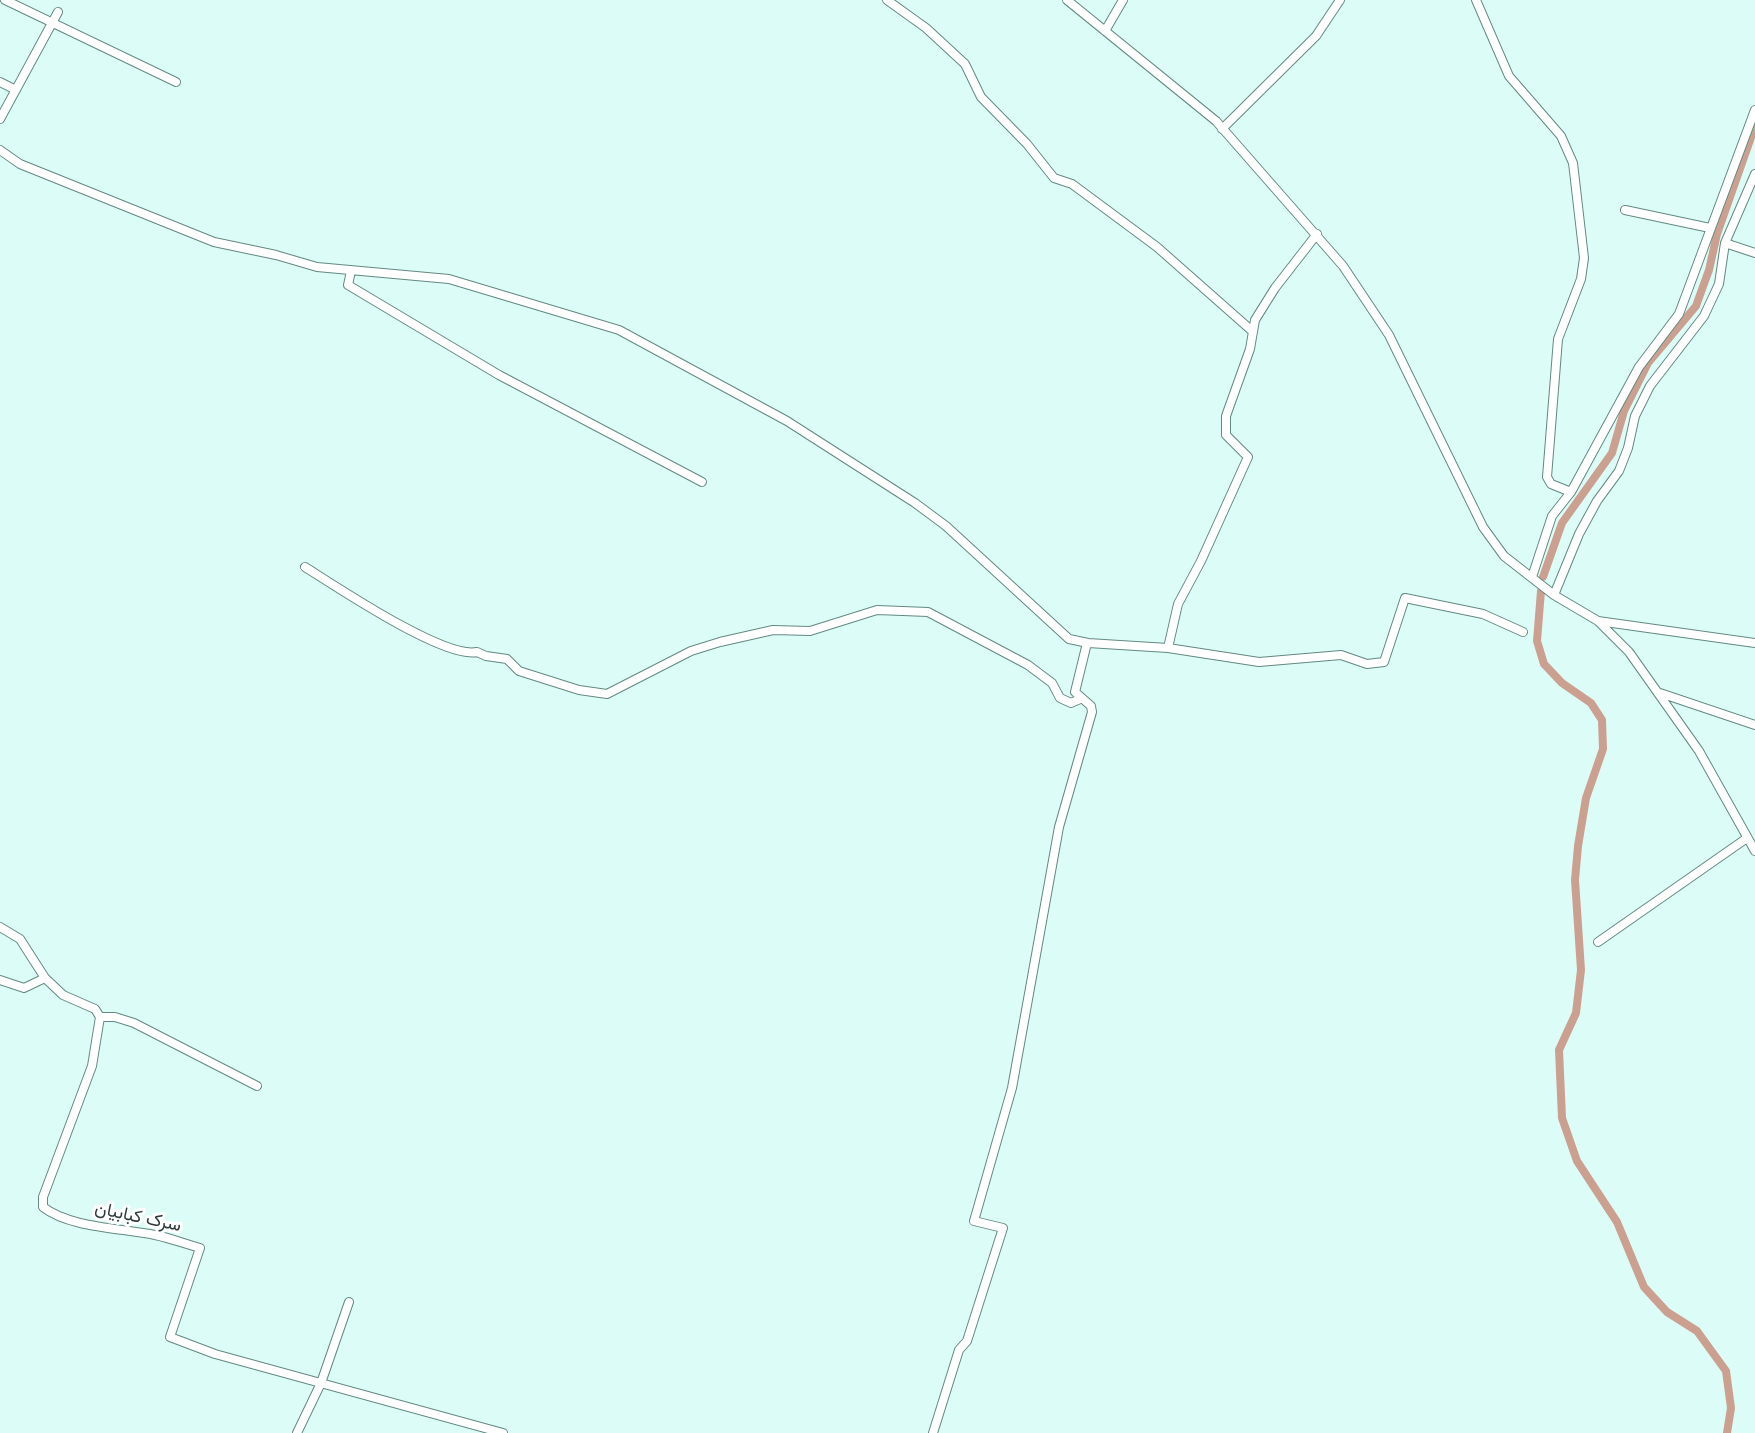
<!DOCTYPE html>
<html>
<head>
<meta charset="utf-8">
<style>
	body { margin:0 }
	canvas { display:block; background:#dcfdf7 }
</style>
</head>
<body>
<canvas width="1755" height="1433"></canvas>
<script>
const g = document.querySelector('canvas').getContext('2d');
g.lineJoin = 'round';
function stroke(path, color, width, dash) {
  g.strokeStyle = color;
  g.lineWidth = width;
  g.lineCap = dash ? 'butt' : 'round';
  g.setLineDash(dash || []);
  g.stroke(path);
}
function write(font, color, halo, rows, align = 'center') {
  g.font = font + ' "PT Sans",Vazirmatn,sans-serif';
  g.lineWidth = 6;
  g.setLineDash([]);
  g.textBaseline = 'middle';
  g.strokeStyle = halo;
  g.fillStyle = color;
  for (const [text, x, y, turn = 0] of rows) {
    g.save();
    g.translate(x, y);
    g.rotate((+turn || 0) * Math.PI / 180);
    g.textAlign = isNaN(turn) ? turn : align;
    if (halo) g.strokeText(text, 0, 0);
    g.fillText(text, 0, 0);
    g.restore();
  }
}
const canal = new Path2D(`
	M1543,577l19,-54 50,-70 12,-42 24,-48 48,-57 13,-36 8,-36 38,-108
	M1541,591l-4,50 7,23 18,19 29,20 11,17 1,29 -17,49 -8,48 -3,34 6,90 -5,43 -17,37 3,68 15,43 40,61 27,65 23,25 30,19 29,40 5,37 -4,25`);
const minor = new Path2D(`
	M5,0l171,82
	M887,0l39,28 39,36 16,33 46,47 27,34 18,6 85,63 94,83
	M1067,0l149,121 127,145 46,69 94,192 21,29 50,39 44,26 31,31 70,99 56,100
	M1476,0l33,76 52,60 12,27 11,95 -3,21 -23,60 -11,138 4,7 20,8
	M1105,31l18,-31
	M0,82l16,8
	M0,119l58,-107
	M1222,129l94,-93 24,-36
	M0,150l20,14 194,78 62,13 41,12 132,12 170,51 168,91 128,82 31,23 123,113 19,4 80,5 91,14 82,-7 26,9 17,-2 21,-64 78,16 40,18
	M1625,210l85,18
	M1725,243l30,10
	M351,271l-3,14 151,90 203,107
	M305,567c32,20 139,92 172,85l9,4 21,3 12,12 60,19 28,4 84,-43 29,-9 53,-12 37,1 67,-21 51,2 100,53 24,18 8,15 11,5 9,-4
	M1532,577l20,-61 19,-24 68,-125 40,-53 76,-204
	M1554,595l25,-61 18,-33 22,-30 9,-23 7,-32 15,-30 54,-70 15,-32 6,-41 30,-69
	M1598,621l157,22
	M1168,648l10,-44 23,-43 47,-104 -22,-22v-19l24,-67 5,-29 20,-32 42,-54
	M1660,693l95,32
	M0,927l20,12 25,39 18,17 32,14 5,8 -8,49 -49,131v10c27,21 79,21 112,28 15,3 30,9 45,13l-30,89 45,17 288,79
	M1598,942l149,-104
	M0,980l24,8 21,-10
	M100,1017h15l19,6 123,63
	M297,1433l24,-50 28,-81
	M933,1433l26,-83 8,-9 36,-113 -29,-7 38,-133 47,-261 33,-115 -1,-6 -16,-14 12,-49`);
const streetNames = [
	["سرک کبابیان",138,1217,12]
];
stroke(canal, '#cca090', 8);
stroke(minor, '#628982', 10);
stroke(minor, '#fff', 8);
write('18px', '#2a3a38', '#fff', streetNames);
</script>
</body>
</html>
